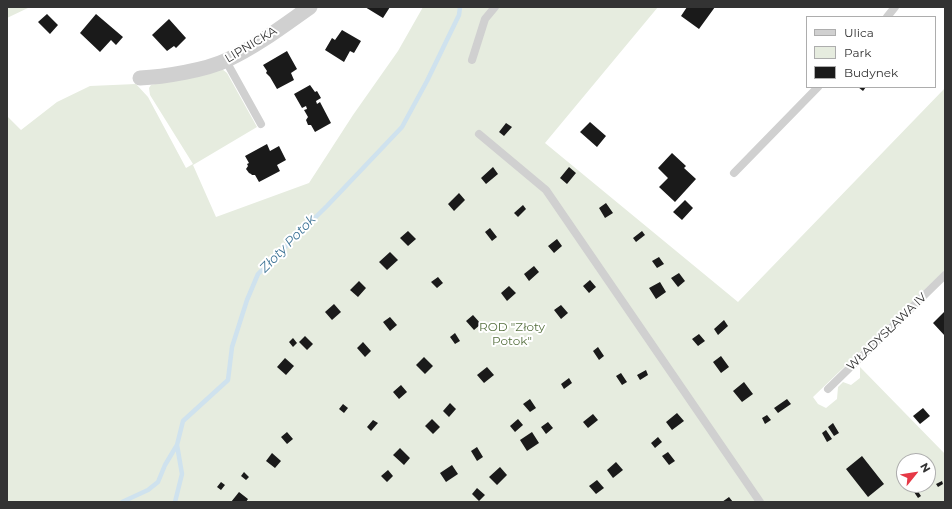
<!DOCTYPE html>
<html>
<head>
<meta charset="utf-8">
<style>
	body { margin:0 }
	#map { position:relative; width:952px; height:509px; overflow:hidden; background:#fff; font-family:Montserrat,sans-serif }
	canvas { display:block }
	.frame { position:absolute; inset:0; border:8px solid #333; pointer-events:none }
	.legend { position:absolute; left:806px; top:16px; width:130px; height:72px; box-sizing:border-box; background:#fff; border:1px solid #adadad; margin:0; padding:5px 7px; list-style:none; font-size:12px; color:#333 }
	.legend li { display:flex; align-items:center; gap:8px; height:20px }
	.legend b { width:20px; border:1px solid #adadad }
	.north { position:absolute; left:896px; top:453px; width:40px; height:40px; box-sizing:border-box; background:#fff; border:1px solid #adadad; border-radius:50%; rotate:60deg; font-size:11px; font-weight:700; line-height:16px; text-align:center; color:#333 }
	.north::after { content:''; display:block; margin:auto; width:14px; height:18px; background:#e63946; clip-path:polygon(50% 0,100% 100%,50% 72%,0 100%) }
</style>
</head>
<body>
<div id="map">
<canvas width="952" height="509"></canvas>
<div class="frame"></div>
<ul class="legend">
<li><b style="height:5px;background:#d0d0d0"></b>Ulica</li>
<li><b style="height:11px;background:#e6ecdf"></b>Park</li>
<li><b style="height:11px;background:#1a1a1a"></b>Budynek</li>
</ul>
<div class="north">N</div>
</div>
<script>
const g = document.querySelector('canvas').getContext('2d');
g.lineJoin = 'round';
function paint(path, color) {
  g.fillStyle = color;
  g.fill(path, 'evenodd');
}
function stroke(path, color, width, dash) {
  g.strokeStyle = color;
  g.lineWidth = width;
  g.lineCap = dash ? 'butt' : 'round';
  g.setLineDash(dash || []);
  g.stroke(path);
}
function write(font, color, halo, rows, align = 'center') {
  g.font = font + ' Montserrat,sans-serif';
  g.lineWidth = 4;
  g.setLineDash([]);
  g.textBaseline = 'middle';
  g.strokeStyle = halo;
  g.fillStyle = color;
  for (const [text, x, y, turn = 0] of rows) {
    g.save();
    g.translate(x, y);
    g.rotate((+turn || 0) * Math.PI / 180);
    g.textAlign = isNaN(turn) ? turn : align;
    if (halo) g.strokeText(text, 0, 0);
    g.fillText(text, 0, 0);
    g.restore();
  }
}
const green = new Path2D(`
	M7,7h23l-23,11z
	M423,7h73l1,3 3,-3h158l-113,136 193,159 207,-214v182l-132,127 5,7 8,4 11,-9 1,-12 5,-5 8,3 9,-7v-11l85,87v48h-938v-386l14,14 36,-28 33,-16 46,-2 12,13 38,71 7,-4 -43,-69 -1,-7 2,-3 71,-16 5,4 30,54 -64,38 23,52 93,-34 44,-68 45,-64zM904,461h24v24h-24z`);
const stream = new Path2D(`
	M122,502l26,-12 10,-8 7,-17 12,-20
	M175,502l7,-28 -5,-29 6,-24 45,-41 4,-33 15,-47 11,-26 69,-68 75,-79 25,-46 32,-66 1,-8`);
const building = new Path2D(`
	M365,7h25l-7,11z
	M687,7h28l-16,22 -18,-13z
	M47,14l11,11 -8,9 -12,-12z
	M96,14l27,23 -7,8 -5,-5 -11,12 -20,-19z
	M169,19l17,19 -10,10 -2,-2 -7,5 -15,-16z
	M342,30l19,11 -7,12 -4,-2 -6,11 -19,-12 7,-12 3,2z
	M287,51l10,18 -6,4 3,7 -17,9 -7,-12 -4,-4 1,-2 -4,-6z
	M310,85l5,7 2,-1 4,7 -5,3 1,3 3,-2 11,21 -16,9 -4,-7h-3l-2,-5 2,-3 -4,-7 3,-1 -1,-3 -4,2 -8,-14z
	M858,87h8l-3,4z
	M590,122l16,14 -9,11 -17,-15z
	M506,123l6,4 -8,9 -5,-4z
	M267,144l3,7 9,-5 7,14 -9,5 3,6 -21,11 -4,-7h-3l-1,-1 -2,-1 -3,-4 2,-3 -1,-2 2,-1 -4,-7z
	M672,153l14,13 -2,2 12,11 -21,23 -16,-15 9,-9 -10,-10z
	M493,167l5,7 -12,10 -5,-6z
	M569,167l7,6 -9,11 -7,-6z
	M459,193l6,7 -11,11 -6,-7z
	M685,200l8,8 -11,12 -9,-8z
	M606,203l7,10 -8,5 -6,-10z
	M523,205l3,4 -8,8 -4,-4z
	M490,228l7,9 -5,4 -7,-9z
	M408,231l8,8 -8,7 -8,-8z
	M642,231l3,4 -9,7 -3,-4z
	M557,239l5,7 -8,7 -6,-7z
	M390,252l8,8 -11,10 -8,-8z
	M659,257l5,7 -7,4 -5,-7z
	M534,266l5,6 -10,9 -5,-7z
	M679,273l6,8 -7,6 -7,-9z
	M438,277l5,6 -6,5 -6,-6z
	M590,280l6,7 -7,6 -6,-7z
	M359,281l7,7 -8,9 -8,-7z
	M660,282l6,10 -10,7 -7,-11z
	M509,286l7,7 -9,8 -6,-8z
	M334,304l7,8 -9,8 -7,-8z
	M561,305l7,8 -7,6 -7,-9z
	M945,311v25l-12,-13z
	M473,315l8,9 -7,6 -8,-9z
	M390,317l7,8 -7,6 -7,-9z
	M724,320l4,6 -10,9 -4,-6z
	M455,333l5,8 -5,3 -5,-7z
	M699,334l6,7 -7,5 -6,-7z
	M305,336l8,8 -6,6 -8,-8z
	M293,338l4,5 -4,4 -4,-5z
	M363,342l8,9 -6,6 -8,-9z
	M598,347l6,9 -5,4 -6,-9z
	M721,356l8,11 -8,6 -8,-11z
	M424,357l9,9 -8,8 -9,-9z
	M285,358l9,8 -8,9 -9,-8z
	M487,367l7,8 -10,8 -7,-8z
	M646,370l2,5 -8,5 -3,-5z
	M621,373l6,9 -5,3 -6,-9z
	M569,378l3,5 -8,6 -3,-5z
	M744,382l9,12 -11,8 -9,-11z
	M401,385l6,7 -8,7 -6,-7z
	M530,399l6,9 -6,4 -7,-8z
	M787,399l4,5 -13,9 -4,-5z
	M450,403l6,6 -7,8 -6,-6z
	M343,404l5,4 -4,5 -5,-4z
	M923,408l7,8 -10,8 -7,-8z
	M677,413l7,8 -12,9 -6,-8z
	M593,414l5,6 -10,8 -5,-6z
	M767,415l4,5 -6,4 -3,-6z
	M432,419l8,8 -7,7 -8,-8z
	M518,419l5,6 -8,7 -5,-6z
	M373,420l5,3 -7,8 -4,-4z
	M548,422l5,6 -7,6 -5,-7z
	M833,423l6,10 -5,3 -6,-9z
	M826,430l6,9 -5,3 -5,-9z
	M287,432l6,7 -6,5 -6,-7z
	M532,432l7,11 -12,8 -7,-11z
	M658,437l4,5 -7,6 -4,-5z
	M477,447l6,10 -6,4 -6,-10z
	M400,448l10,10 -6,7 -11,-10z
	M668,452l7,9 -6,4 -7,-9z
	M272,453l9,8 -6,7 -9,-7z
	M862,456l22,28 -16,13 -22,-28z
	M616,462l7,8 -10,8 -6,-8z
	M452,465l6,9 -12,8 -6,-9z
	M500,467l7,8 -10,10 -8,-8z
	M388,470l5,6 -6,6 -6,-6z
	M244,472l5,5 -3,3 -5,-4z
	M597,480l7,8 -8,6 -7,-8z
	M942,481l1,3 -5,3 -2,-3z
	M221,482l4,3 -4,5 -4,-3z
	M477,488l8,7 -6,6 -7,-7z
	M917,490l4,6 -3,2 -4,-6z
	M239,492l9,7 -2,3h-15z
	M729,497l4,5h-11z`);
const service = new Path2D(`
	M887,17l8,-10
	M472,60l13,-41 10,-12
	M226,61l35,63
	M479,134l67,56 214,312
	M734,173l84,-86
	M828,389l117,-114`);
const minor = new Path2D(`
	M140,78c24,-1 66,-8 87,-18 30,-14 56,-34 83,-53`);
const streetNames = [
	["LIPNICKA",251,45,-31],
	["WŁADYSŁAWA IV",887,332,-44]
];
const parkNames = [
	["ROD \"Złoty",512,327],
	["Potok\"",512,341]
];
const waterNames = [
	["Złoty Potok",288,244,-46]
];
paint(green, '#e6ecdf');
stroke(stream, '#cfe2ee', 4.5);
paint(building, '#1a1a1a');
stroke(service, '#d0d0d0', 8);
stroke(minor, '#d0d0d0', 15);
write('12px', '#333', '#fff', streetNames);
write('12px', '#56703f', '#fff', parkNames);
write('italic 13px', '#3f7597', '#fff', waterNames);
</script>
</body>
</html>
